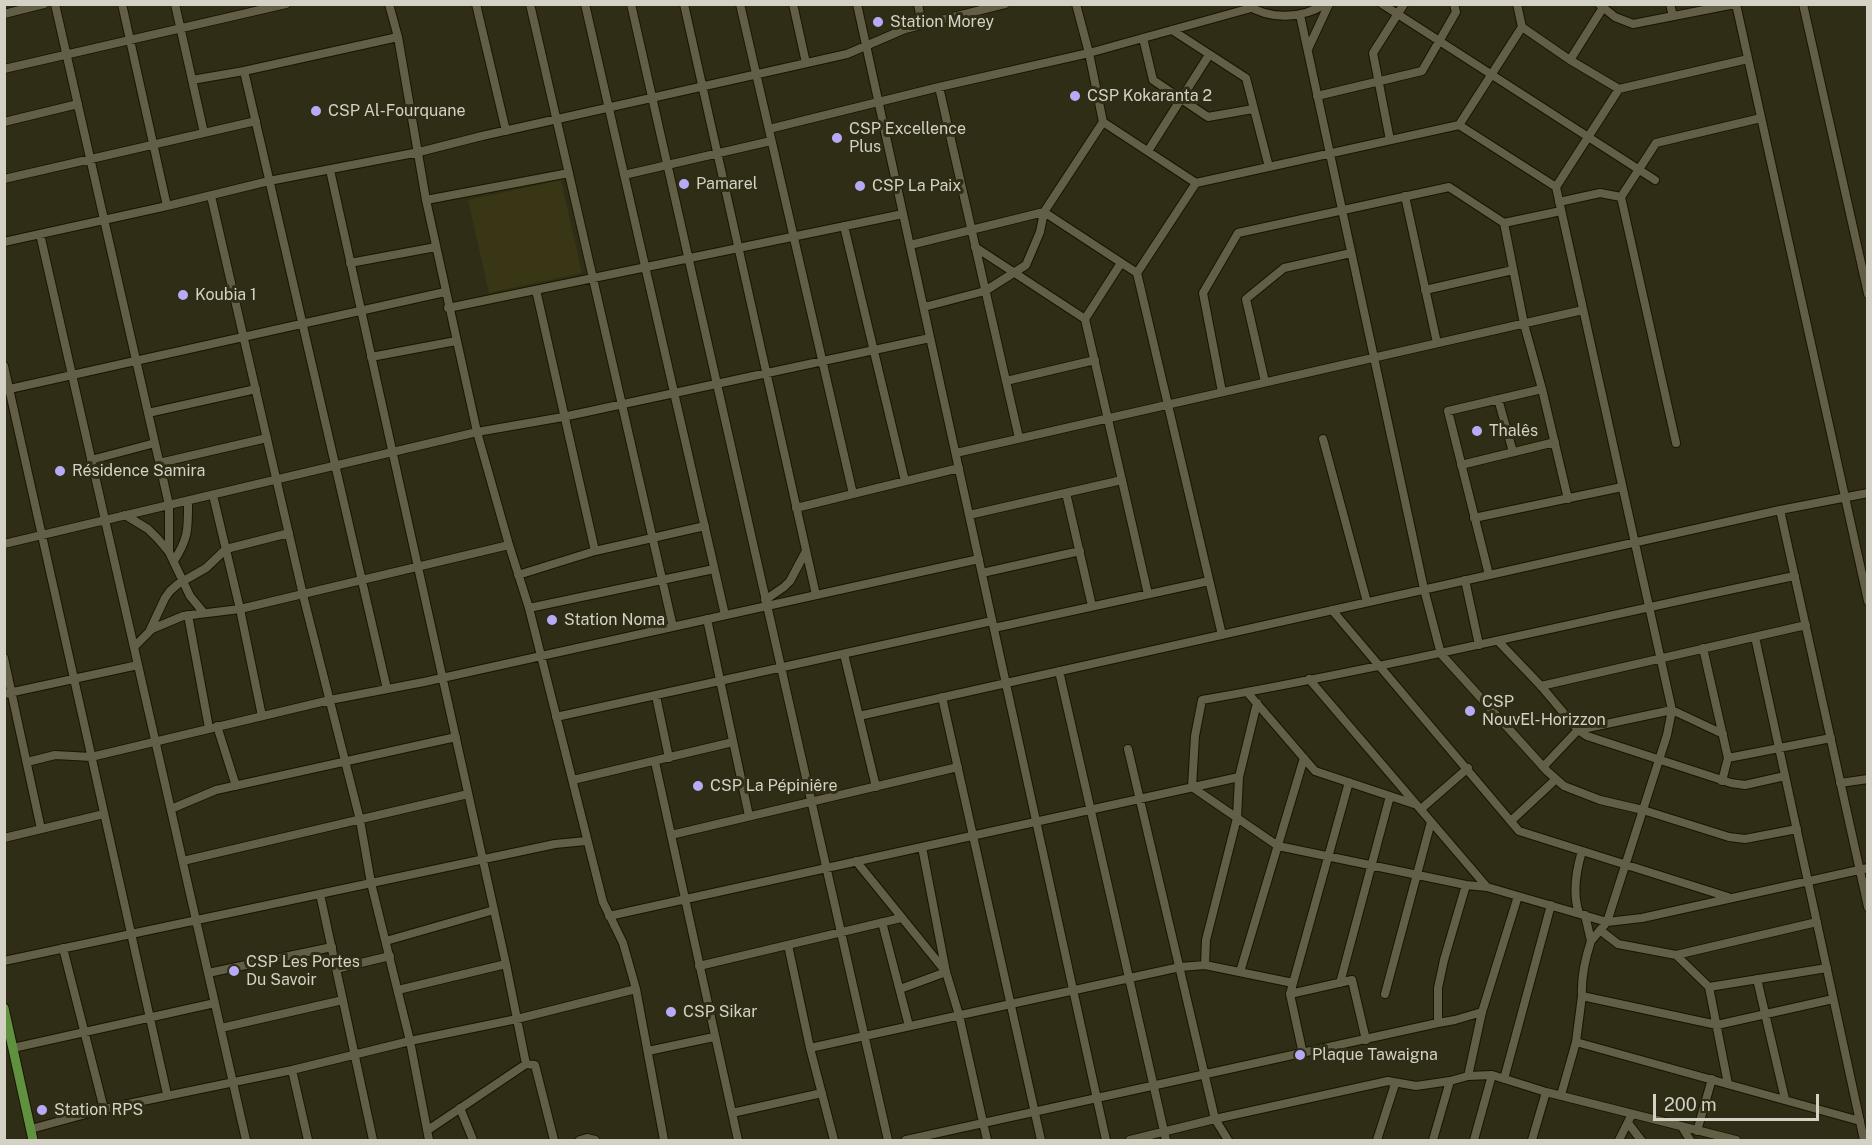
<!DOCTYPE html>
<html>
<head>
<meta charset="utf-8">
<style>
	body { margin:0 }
	#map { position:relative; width:1872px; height:1145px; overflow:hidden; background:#2f2d15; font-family:"Public Sans",sans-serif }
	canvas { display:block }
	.frame { position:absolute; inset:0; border:6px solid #d3d2c4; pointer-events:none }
	.scale { position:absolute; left:1653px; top:1094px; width:166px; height:27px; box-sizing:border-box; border:3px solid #d3d2c4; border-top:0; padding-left:8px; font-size:18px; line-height:21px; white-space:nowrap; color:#d3d2c4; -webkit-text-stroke:4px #2f2d15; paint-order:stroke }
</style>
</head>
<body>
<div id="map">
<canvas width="1872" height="1145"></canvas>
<div class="frame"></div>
<div class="scale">200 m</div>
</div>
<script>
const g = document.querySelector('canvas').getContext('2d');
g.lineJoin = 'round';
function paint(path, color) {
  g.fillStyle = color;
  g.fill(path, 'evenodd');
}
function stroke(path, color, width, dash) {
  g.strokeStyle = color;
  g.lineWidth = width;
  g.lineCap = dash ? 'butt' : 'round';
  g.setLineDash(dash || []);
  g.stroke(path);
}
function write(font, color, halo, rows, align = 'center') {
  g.font = font + ' "Public Sans",sans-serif';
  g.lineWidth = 6;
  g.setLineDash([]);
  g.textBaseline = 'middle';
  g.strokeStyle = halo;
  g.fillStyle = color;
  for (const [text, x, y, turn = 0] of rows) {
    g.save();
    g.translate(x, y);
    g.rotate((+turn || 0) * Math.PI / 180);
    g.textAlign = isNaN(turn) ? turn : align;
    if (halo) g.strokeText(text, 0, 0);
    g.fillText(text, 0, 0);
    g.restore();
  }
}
const built = new Path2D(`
	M561,180l21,93 -93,20 -21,-93z`);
const minor = new Path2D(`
	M55,4l114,501v47
	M122,4l45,202
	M175,4l29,129
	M389,4l9,33 28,163 51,232 32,113 20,63 74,294 20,41 13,46 28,151
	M476,4l30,127
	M530,4l143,623
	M585,4l140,611
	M631,4l257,1136
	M684,4l132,591
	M740,4l113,490
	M793,4l13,59
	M857,4l249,1136
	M918,4l4,21
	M1076,4l13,49 14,69
	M1382,4l273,176
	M1517,4l5,23 48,33 49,29 129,-30
	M1599,4l16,13 18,7 102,-20
	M1670,4l3,12
	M1736,4l132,597
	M1803,4l65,290
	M1247,5c23,15 55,14 78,-1
	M4,14l40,-10
	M1300,15l124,574 17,65 106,117 17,15 36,14 43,10 86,27 16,2 52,-10
	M1172,30l74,48 23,89
	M1143,38l10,42 55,37 45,-8
	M1308,49l21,-45
	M1570,60l34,-54
	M4,69l282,-65
	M192,80l52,-9
	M939,87l80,351
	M1317,96l105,-25 34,-59 -2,-8
	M4,122l74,-18
	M1459,125l63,-98
	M769,129l170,-42 150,-34 162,-45
	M1390,140l-17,-87 31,-49
	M1148,151l61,-96
	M330,170l176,794 20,100
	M624,175l147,-34
	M4,179l252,-58
	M1196,183l263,-58 97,62 116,523 -5,25 -60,187 -16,19 -6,-26
	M1556,187l63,-98
	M211,196l92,399 57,225 11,63 39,158 19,99
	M1405,196l32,147
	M426,200l143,-27
	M1559,202l41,-9 21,4
	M1504,223l57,-12
	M844,226l61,255
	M40,234l206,906
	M4,242l163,-36 102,-25 150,-29 63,-16 365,-82 58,-25 100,-25
	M910,245l134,-33 -4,20 -14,33 -41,26 -61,16
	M975,247l110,72 63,275
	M350,263l86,-16
	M1137,273l59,-90 -93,-61 -59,90 93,61 85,362
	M536,290l59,261
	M1425,290l88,-20
	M448,308l455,-94
	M1085,319l36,-56
	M371,357l85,-16
	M4,366l163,728
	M1006,381l89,-21
	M1265,382l-19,-83 38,-31 67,-15
	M5,390l440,-98
	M1222,392l-19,-99 35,-60 211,-46 55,36 20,101 18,65 26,110
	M1498,399l15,53
	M148,413l108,-24
	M1323,439l44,163
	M1676,443l-55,-246 35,-54 105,-25
	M956,453l627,-143
	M91,460l64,-17
	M159,463l108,-25
	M1461,465l94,-23
	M1066,493l26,113
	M213,495l27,114 22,107
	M796,508l163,-40
	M1780,510l88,397
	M125,515l23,14 10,10 11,13 21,44 14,17
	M969,515l153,-35
	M1474,518l148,-31
	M4,544l473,-112 86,-15 367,-79
	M174,561c15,-24 14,-32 14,-60
	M982,573l98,-22
	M518,575l77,-24 110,-25
	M1489,575l-41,-164 94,-22
	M1795,576c-198,41 -394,89 -593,124l-7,36 -3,51 86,59 188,39 21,2 120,35 35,-4 226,-50
	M1465,580l14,65
	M765,600l19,-13 6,-6 16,-30
	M529,608l185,-39
	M1332,610l187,221 209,66
	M188,615l21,113
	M707,619l42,197
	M994,628l215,-47
	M150,630l15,-32 5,-7 8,-7 28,-16 20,-19 63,-16
	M1755,637l109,503
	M1498,641l43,45 37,44 9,6 144,47 14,2 40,-9
	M134,647l18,-18 31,-13 57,-7 269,-64
	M1703,648l25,110 -6,23
	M844,654l32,133
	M4,658l37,171
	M1059,671l107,469
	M1309,679l178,208
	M1541,686l265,-61
	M387,689l-143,-618 154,-34
	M1247,692l68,79 99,33
	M4,694l134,-29
	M656,696l13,62
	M942,697l99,443
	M859,716l921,-206 88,-17
	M556,717l436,-96
	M217,726l19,60
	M1128,749l87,370 13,21
	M1728,758l103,-20
	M27,762l28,-7 36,2 239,-57 94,-18 555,-123
	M655,762l83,378
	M1543,767l35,-37 94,-20 51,24
	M573,780l160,-38
	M1840,783l28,-4
	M171,809l45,-19 240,-53
	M1421,809l47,-41
	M1511,821l45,-42
	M671,835l287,-68
	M4,838l100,-24
	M922,847l24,125 13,43 28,125
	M183,861l285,-67
	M856,861l90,111 -46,17
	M320,894l53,246
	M1518,896l-36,116 -14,64 24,-1 54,17 190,48
	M1579,913c-7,-20 -3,-42 3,-62
	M609,916l630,-139
	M882,922l27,104
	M1600,930l18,14 58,11 33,32 19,97
	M386,941l108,-31
	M1591,941c-6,18 -10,35 -9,55l135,29 116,-26
	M788,945l22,103 24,92
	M63,948l41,161
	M1676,955l141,-33
	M4,961l551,-117 31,-3
	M1205,965l1,-25 31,-122 2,-41 18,-74
	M699,966l202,-48
	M336,969l54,-13
	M1240,972l64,-214
	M208,973l124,-26
	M1757,979l28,120
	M1340,983l50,-187
	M1709,987l118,-19
	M398,990l108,-26
	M1290,994l62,-14 14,60
	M1385,994l46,-172
	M1438,1023v-35l6,-28 22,-75
	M221,1028l122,-28
	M1576,1042l284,79
	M13,1048l202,-45
	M810,1048l370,-81 25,-2 88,18
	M648,1051l66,-14
	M1303,1054l-13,-60 59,-212
	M292,1070l16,70
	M1504,1079l47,-174
	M1561,1095l15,-53 6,-46
	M460,1108l13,32
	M732,1113l90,-20
	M1628,1123l13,17
	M1682,1127l8,13
	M31,1129l73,-20 188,-39 118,-29 107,-22 119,-30
	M428,1130l98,-66 9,1 19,75
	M1697,1131l15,-52
	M580,1140l7,-2 8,2
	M906,1140l532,-117 17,-3 27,-8
	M1130,1140l85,-21 173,-38 28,5 34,-5
	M1377,1140l18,-56
	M1433,1140l17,-59 18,-5
	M1474,1140l18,-65
	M1532,1140l14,-48
	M1619,1140l13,-26`);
const major = new Path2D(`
	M4,1008l29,132`);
const markers = [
	[878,22,6,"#b7abf8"],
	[1075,96,6,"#b7abf8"],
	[316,111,6,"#b7abf8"],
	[837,138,6,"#b7abf8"],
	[684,184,6,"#b7abf8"],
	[860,186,6,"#b7abf8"],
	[183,295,6,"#b7abf8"],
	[1477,431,6,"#b7abf8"],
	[60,471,6,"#b7abf8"],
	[552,620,6,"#b7abf8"],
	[1470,711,6,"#b7abf8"],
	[698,786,6,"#b7abf8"],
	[234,971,6,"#b7abf8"],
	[671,1012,6,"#b7abf8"],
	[1300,1055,6,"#b7abf8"],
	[42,1110,6,"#b7abf8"]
];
const poiNames = [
	["Station Morey",890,22],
	["CSP Kokaranta 2",1087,96],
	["CSP Al-Fourquane",328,111],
	["CSP Excellence",849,129],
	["Plus",849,147],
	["Pamarel",696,184],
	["CSP La Paix",872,186],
	["Koubia 1",195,295],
	["Thalês",1489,431],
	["Résidence Samira",72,471],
	["Station Noma",564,620],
	["CSP",1482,702],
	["NouvEl-Horizzon",1482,720],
	["CSP La Pépiniêre",710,786],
	["CSP Les Portes",246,962],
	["Du Savoir",246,980],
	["CSP Sikar",683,1012],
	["Plaque Tawaigna",1312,1055],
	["Station RPS",54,1110]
];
paint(built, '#393616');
stroke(minor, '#181501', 10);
stroke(major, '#181501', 11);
stroke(minor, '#625f46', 8);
stroke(major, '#5f913e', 9);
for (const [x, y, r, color] of markers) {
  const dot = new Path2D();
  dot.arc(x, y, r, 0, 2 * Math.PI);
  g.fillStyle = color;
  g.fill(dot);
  stroke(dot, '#2f2d15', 2);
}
write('16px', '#d3d2c4', '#2f2d15', poiNames, 'left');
</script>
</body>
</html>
